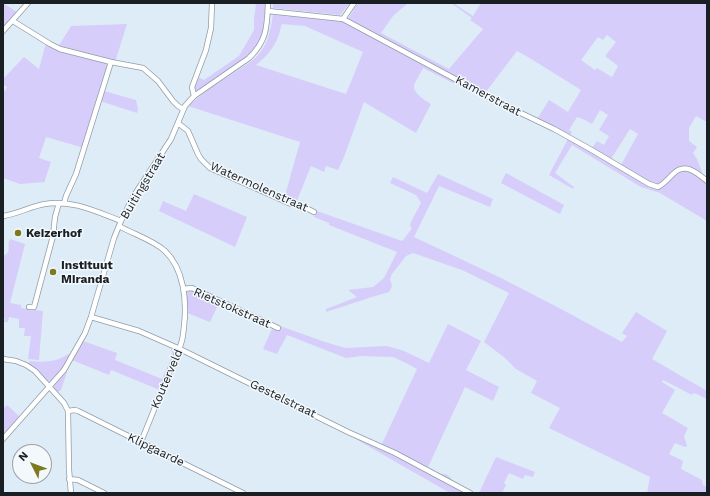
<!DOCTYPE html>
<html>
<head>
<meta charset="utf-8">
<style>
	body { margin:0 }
	#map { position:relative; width:710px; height:496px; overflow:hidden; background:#deecf7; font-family:"Work Sans",sans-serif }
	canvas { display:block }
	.frame { position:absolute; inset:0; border:4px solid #1a1f23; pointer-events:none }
	.north { position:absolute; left:12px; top:444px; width:40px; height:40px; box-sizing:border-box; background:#f3f8fd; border:1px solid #9ca1a6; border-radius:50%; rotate:312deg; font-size:11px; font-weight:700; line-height:16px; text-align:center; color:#1a1f23 }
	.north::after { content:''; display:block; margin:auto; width:14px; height:18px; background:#7e7920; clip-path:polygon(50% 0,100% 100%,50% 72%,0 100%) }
</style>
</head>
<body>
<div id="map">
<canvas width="710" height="496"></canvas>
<div class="frame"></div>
<div class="north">N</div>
</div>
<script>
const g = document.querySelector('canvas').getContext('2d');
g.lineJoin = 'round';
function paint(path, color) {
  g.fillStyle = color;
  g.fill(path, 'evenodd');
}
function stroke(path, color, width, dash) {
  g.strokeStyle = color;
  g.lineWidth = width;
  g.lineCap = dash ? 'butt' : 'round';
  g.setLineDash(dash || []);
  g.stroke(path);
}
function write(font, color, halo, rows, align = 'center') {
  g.font = font + ' "Work Sans",sans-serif';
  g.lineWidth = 3;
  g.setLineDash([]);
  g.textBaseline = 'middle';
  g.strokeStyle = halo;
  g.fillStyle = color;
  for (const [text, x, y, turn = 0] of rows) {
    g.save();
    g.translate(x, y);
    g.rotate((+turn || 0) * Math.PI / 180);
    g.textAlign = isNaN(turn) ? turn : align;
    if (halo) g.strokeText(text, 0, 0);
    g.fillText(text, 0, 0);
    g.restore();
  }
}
const green = new Path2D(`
	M3,3l14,9 -14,16z
	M252,3h13c0,10 1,21 -2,31 -6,21 -44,42 -62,55l-3,2 -3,-1 -1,-4 4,-9 6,3 35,-24 15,-26v-12l2,-13z
	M273,3h77l-10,12 -67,-7z
	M358,3h50l-15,13 -12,17 68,36 34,-40 -13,-9 2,-2 -21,-15h2l20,13 8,-13h226v119l-11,-6 -7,12v13l8,6 -4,6 4,6 5,13 -2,1 -11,-7 -7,1 -24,19 4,2c8,-9 18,-23 32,-15 5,3 9,7 13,10v38l-47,-28 -19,-6 -69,-42 -17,28 19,14 -1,2 -24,-14 21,-40 -10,-5 -23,-11 12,-19 19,12 13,-22 -53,-33 -11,-6 -32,42 -20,-10 -2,5 -40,-20c-2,5 -8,13 -9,18 -1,7 12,15 17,18l-15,29 -52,-31 -20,55 -6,13 -12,-4 -2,6 -13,-6 -15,37 -6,-1 -6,-3 16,-57 -112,-36 18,-15 47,-31c15,-13 17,-27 20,-46l73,8zM282,24l23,2 58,26 -17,42 -90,-29c9,-7 18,-17 22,-28 2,-4 2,-9 4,-13zM607,35l9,7 -11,14 13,10 -6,11 -15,-9 -2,2 -14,-10 17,-23 5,3zM600,110l8,5 -9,15 10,6 -5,9 -7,-4 -5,7 -22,-13 2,-3 -3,-2 8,-13 8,3 7,4zM630,129l8,5 -17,31 -10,-6z
	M127,24l-12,38 -57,-15 13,-21z
	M46,43l62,20v1l-24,84 -38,-11 -7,21 12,4 -6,18v2l-25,2 -17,-6v-88l2,1 2,-4 -4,-3v-5l21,-22 15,12z
	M104,91l32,9 2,9 -1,4 -37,-12z
	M506,173l58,32 -4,9 -59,-31z
	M438,174l55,25 -3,8 -51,-21 -25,51 89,42 58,30 61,33 5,-6 -5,-3 14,-21 31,19 -15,28 55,32v8l-10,-5 -4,-1 -1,2 -29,-15 -1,2 13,8 -13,23 26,15 -4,8 3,10 -2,1 -10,-4 -6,11 14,7 -2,8 21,11 1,5 4,2v6h-60l3,-16 -101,-49 11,-20 -29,-15 6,-12 -21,-12 -11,-11 -21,-16 25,-49 -47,-23 -49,-17 -7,3 -14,18 -2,5 2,7 -3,6 -17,5 -46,15v-3l31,-12 -9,-7 25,-3 11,-9 13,-26 -68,-27v-2l-15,-6 3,-6 85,30 2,-2 8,-11 -2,-2 1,-4 10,-19 -5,-8 -26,-12 3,-6 34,16z
	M194,194l53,23 -12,30 -76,-36 4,-10 23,10z
	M10,239l15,5 -15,59 11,2v3l22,3 -4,49 -11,-1 3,-23h-7l1,-8h-6v-9l-10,-2 -1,5h-4l1,-3 -2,-1v-62c10,-4 3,-10 7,-17z
	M192,290l27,13 -9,19 -23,-9 -1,-18 1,-3z
	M448,324l33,17 -15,29 33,17 -6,14 -28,-14 -37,80 12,7c6,-1 10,2 13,7l-2,3 15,9h-16l-96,-55 1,-2 25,12 37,-79 -11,-6 -13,-6 -32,-1 -15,2 -59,-23 -10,19 -14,-5 9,-20 3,1 2,-5 48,17 20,6 42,-2 17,5 25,12z
	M83,341l34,12 -2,7 47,19 11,-24 -2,-6 2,-1 1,5v3l-14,34 -49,-20 -2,5 -37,-15z
	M68,354h1l1,1c-5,9 -11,18 -18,26h-5l-19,-17 2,-3c13,1 26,2 38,-7z
	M65,371l2,1 -6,18 -3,2 -2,1 -2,-5 1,-4z
	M7,405l13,12 -17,18v-27h1z
	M496,457l39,15 -2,5 -8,-2 -2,4 -14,-6 -5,10 2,2 -4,8h-23z`);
const street = new Path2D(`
	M268,11l75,8 157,84 54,26 36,20 59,35 9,3c6,-3 10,-8 15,-13 12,-12 23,-2 34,7
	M343,19l11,-16
	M13,21l37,23 10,5 51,13 32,6 15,13 15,20 5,5 5,3
	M3,31l25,-28
	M194,96l-2,-9 14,-37 5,-22 1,-25
	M178,123l10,8 10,23 3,5 9,9 81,36h7l16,8
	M64,203l2,-7 10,-22 35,-112
	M3,216c15,-2 28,-10 42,-12 26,-5 52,8 76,17
	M119,226c14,8 34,14 46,25 19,18 22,50 19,75 -1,11 -2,19 -8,29l-35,87
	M183,289l9,-1 86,40
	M29,307h5l19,-71 2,-19 4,-14
	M91,317l48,14 41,18 168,83 47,21 75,40
	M3,359l13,2 10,4 9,6 29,32 4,8 1,59 2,23
	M68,411l7,-1 3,1 165,82
	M3,439l61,-69 21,-37 6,-16 23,-79 7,-17 12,-24 38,-58 14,-33 9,-10 55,-38c18,-17 18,-31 19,-55
	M69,479l9,1 26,13`);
const markers = [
	[18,233,4,"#7e7920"],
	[53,272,4,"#7e7920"]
];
const streetNames = [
	["Kamerstraat",488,96,28],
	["Buitingstraat",143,186,-59],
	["Watermolenstraat",259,187,24],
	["Rietstokstraat",232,308,24],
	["Kouterveld",167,379,-67],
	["Gestelstraat",283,399,26],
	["Klipgaarde",156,450,26]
];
const poiNames = [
	["Keizerhof",26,233],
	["Instituut",61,265],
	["Miranda",61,279]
];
paint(green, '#d6cdfa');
stroke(street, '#909da7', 6);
stroke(street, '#fff', 4.5);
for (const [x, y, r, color] of markers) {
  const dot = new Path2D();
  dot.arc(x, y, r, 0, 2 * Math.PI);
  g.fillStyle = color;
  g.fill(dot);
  stroke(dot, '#f3f8fd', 1.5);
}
write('12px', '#1a1f23', '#f3f8fd', streetNames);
write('bold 12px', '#1a1f23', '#f3f8fd', poiNames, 'left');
</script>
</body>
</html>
